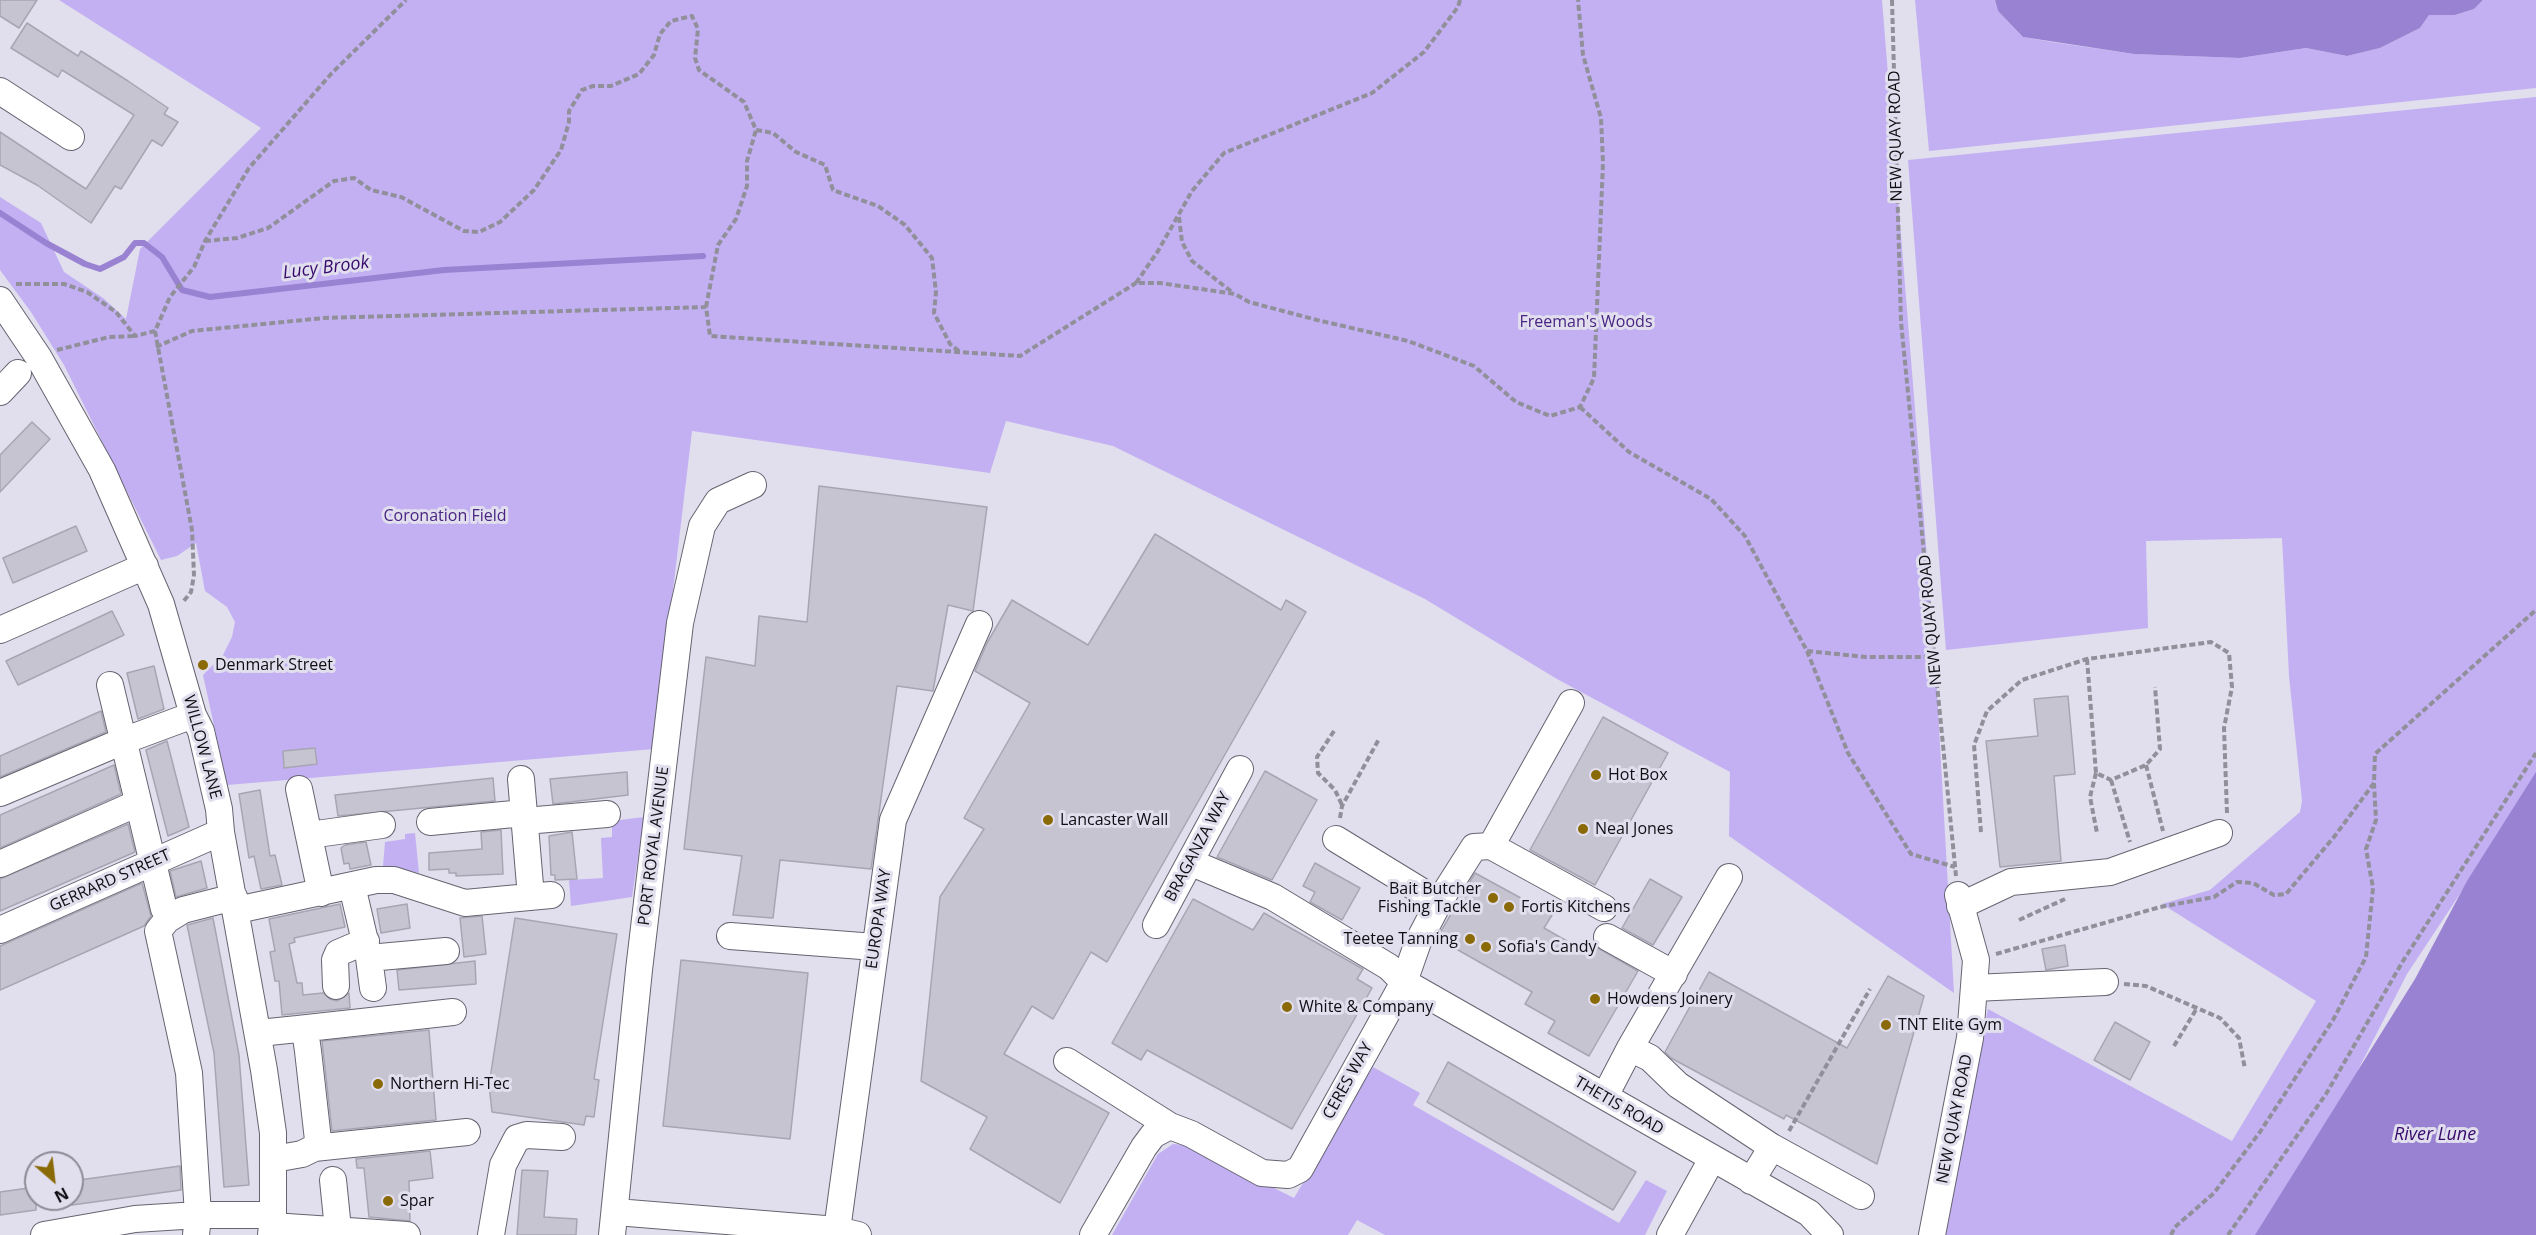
<!DOCTYPE html>
<style>
body{margin:0}
#map{position:relative;width:2536px;height:1235px;overflow:hidden;background:#e1deed;font-family:"Open Sans",sans-serif}
canvas{display:block}
.north{position:absolute;left:24px;top:1151px;width:60px;height:60px;box-sizing:border-box;background:#e1deed;border:2px solid #8d8b96;border-radius:50%;rotate:152deg;font-size:16px;font-weight:700;line-height:24px;text-align:center;color:#0f0e13}
.north::after{content:'';display:block;margin:auto;width:21px;height:27px;background:#8a6907;clip-path:polygon(50% 0,100% 100%,50% 72%,0 100%)}
</style>
<div id="map">
<canvas width="2536" height="1235"></canvas>
<div class="north">N</div>
</div>
<script>
const context = document.querySelector('canvas').getContext('2d');
context.lineJoin = 'round';
function fill(path, color) { context.fillStyle = color; context.fill(path, 'evenodd'); }
const shape = rows => new Path2D(rows.map(r => 'M' + r).join(''));
function stroke(path, color, width, dash) { context.strokeStyle = color; context.lineWidth = width; context.lineCap = dash ? 'butt' : 'round'; context.setLineDash(dash || []); context.stroke(path); }
function drawText(font, color, halo, rows, align = 'center') {
  context.font = font + ' "Open Sans",sans-serif'; context.lineWidth = 6; context.setLineDash([]); context.textBaseline = 'middle'; context.strokeStyle = halo; context.fillStyle = color; for (const [text, x, y, turn = 0] of rows) {
    context.save(); context.translate(x, y); context.rotate((+turn || 0) * Math.PI / 180); context.textAlign = isNaN(turn) ? turn : align; if (halo) context.strokeText(text, 0, 0); context.fillText(text, 0, 0); context.restore();
  }
}
fill(shape([
 [59,0,1882,0,1935,657,1954,993,1729,836,1730,772,1557,679,1425,599,1113,446,1006,421,990,473,692,431,654,749,227,785,203,675,223,655,232,637,235,622,227,607,205,591,196,543,177,556,161,560,64,365,31,312,0,270,0,197,41,223,64,272,103,298,126,319,140,249,261,128],
 [1915,0,1995,0,1998,11,2023,37,2052,42,2134,54,2240,58,2306,48,2347,56,2380,48,2420,28,2429,15,2455,15,2474,9,2483,0,2536,0,2536,88,1929,151],
 [2536,97,2536,779,2407,974,2357,1072,2258,1235,1938,1235,1988,1009,2232,1141,2316,1001,2162,904,2210,890,2300,812,2302,801,2289,676,2282,538,2146,541,2148,628,1946,650,1908,160],
 [644,817,632,897,571,906,569,880,603,878,601,838,612,837,612,821],
 [415,833,419,873,383,866,385,842,405,839,405,834],
 [1373,1067,1420,1093,1413,1105,1619,1223,1646,1180,1667,1191,1645,1235,1385,1235,1357,1220,1348,1235,1112,1235,1158,1154,1173,1144,1188,1145,1294,1198]
]), '#c2b0f3');
fill(shape([
 [1995,0,2483,0,2474,9,2455,15,2429,15,2420,28,2380,48,2347,56,2306,48,2240,58,2134,54,2023,37,1998,11],
 [2536,772,2536,1235,2255,1235,2415,979,2467,881]
]), '#9982d2');
stroke(shape([
 [0,213,46,243,85,264,100,269,124,257,135,243,144,243,162,257,182,290,210,297,444,270,703,256]
]), '#9982d2', 6);
const building = shape([
 [0,0,37,0,19,28,0,16,0,0],
 [27,23,78,56,81,51,128,81,168,108,164,114,178,122,162,146,152,140,121,189,115,186,91,223,37,185,0,165,0,132,86,189,134,115,62,70,58,77,11,48,27,23],
 [32,422,50,439,0,492,0,455,32,422],
 [819,486,987,507,973,611,948,605,933,691,897,686,871,869,780,860,773,918,733,915,742,856,684,849,706,657,755,666,759,616,807,622,819,486],
 [76,526,87,551,13,583,3,558,76,526],
 [1155,534,1281,610,1286,600,1306,612,1107,962,1091,952,1053,1019,1032,1006,1004,1054,1109,1113,1060,1203,970,1149,987,1117,921,1081,940,897,984,829,964,818,1030,703,975,671,987,643,1012,600,1088,645,1155,534],
 [112,611,124,635,18,685,6,661,112,611],
 [154,666,164,709,138,719,127,673,154,666],
 [2068,696,2075,774,2054,776,2061,861,2000,867,1986,741,2038,736,2034,699,2068,696],
 [101,711,106,732,0,777,0,756,101,711],
 [1603,717,1668,753,1595,885,1530,850,1603,717],
 [167,741,189,827,168,836,146,750,167,741],
 [315,748,317,764,284,768,283,751,315,748],
 [114,765,121,794,0,848,0,815,114,765],
 [1265,771,1317,800,1272,880,1217,857,1265,771],
 [627,772,628,795,553,804,550,779,627,772],
 [493,778,495,801,338,816,335,795,493,778],
 [260,790,270,856,275,855,282,885,261,889,254,856,249,858,239,794,260,790],
 [128,824,135,852,0,911,0,879,128,824],
 [501,830,503,874,456,876,456,873,449,873,449,869,429,870,429,853,482,849,481,832,501,830],
 [572,832,577,879,555,880,555,875,551,875,549,836,572,832],
 [366,842,371,865,350,869,349,863,344,864,341,848,345,845,366,842],
 [201,861,207,888,176,897,170,871,201,861],
 [1315,863,1360,888,1342,920,1310,902,1315,892,1303,886,1315,863],
 [1475,873,1552,915,1544,928,1593,956,1598,948,1638,971,1589,1056,1548,1033,1555,1021,1525,1004,1532,992,1437,938,1475,873],
 [1650,879,1682,897,1653,945,1622,928,1650,879],
 [142,883,151,916,144,926,0,990,0,946,142,883],
 [1193,899,1253,930,1264,913,1363,969,1357,979,1372,988,1292,1129,1147,1050,1141,1060,1112,1043,1193,899],
 [340,904,345,927,294,938,295,942,289,944,297,983,302,983,303,995,323,993,330,999,337,1001,349,993,350,1008,282,1015,279,981,275,981,270,952,275,951,269,919,340,904],
 [407,904,410,928,381,933,377,909,407,904],
 [482,916,486,954,464,957,460,918,482,916],
 [213,918,239,1055,249,1185,224,1187,214,1053,187,925,213,918],
 [515,918,617,934,594,1079,599,1080,594,1117,586,1116,584,1125,492,1112,489,1085,515,918],
 [2065,945,2068,966,2046,970,2042,949,2065,945],
 [681,960,808,973,790,1139,663,1126,681,960],
 [475,961,476,984,399,990,397,970,475,961],
 [1709,972,1847,1048,1888,976,1924,996,1877,1164,1786,1115,1784,1119,1671,1058,1665,1052,1709,972],
 [2115,1022,2150,1042,2130,1080,2094,1060,2115,1022],
 [429,1030,436,1120,332,1131,322,1041,429,1030],
 [1448,1062,1636,1172,1613,1210,1427,1102,1448,1062],
 [430,1151,433,1178,409,1181,410,1221,369,1217,364,1168,357,1168,356,1159,430,1151],
 [180,1166,181,1190,72,1205,72,1181,180,1166],
 [522,1170,548,1171,544,1217,577,1219,576,1235,517,1235,522,1170],
 [36,1187,36,1210,0,1215,0,1192,36,1187]
]);
fill(building, '#c7c4d2');
stroke(building, '#a8a5b3', 1.5);
const minor = shape([
 [0,91,71,137],
 [0,300,39,358,102,470,161,604,193,715,201,731,219,809,221,832,264,1070,273,1133,273,1215,271,1235],
 [0,392,18,373],
 [0,630,145,566],
 [110,685,164,909],
 [521,779,531,897],
 [299,789,321,893],
 [0,793,123,741,193,715],
 [525,821,607,814],
 [430,822,524,813],
 [309,835,382,825],
 [1336,839,1439,902],
 [1491,846,1571,703],
 [1192,863,1273,897,1389,967,1404,982,1809,1213,1830,1235],
 [0,864,138,803],
 [352,886,369,958,373,988],
 [1960,906,2011,882,2110,872,2219,833],
 [237,910,376,880,394,880,465,903,551,895],
 [1156,925,1240,769],
 [0,930,221,832],
 [730,936,875,947],
 [1607,937,1674,974],
 [369,958,446,951],
 [336,986,335,960,338,953,366,941],
 [1974,988,2105,982],
 [298,1029,453,1012],
 [259,1033,298,1029,306,1037,308,1051,318,1140,314,1148,302,1154,274,1159],
 [1630,1048,1650,1058,1678,1085,1772,1147],
 [1067,1061,1170,1126],
 [1605,1096,1630,1048,1729,877],
 [314,1148,467,1132],
 [333,1180,338,1229],
 [1751,1181,1772,1147,1861,1196],
 [616,1212,837,1230,858,1235],
 [272,1226,407,1235],
 [837,1230,893,820,979,624],
 [44,1235,135,1219,198,1215,273,1215],
 [196,1235,198,1215,189,1073,158,931,167,920,183,910,234,897],
 [491,1235,503,1165,517,1138,527,1135,562,1137],
 [612,1235,639,970,680,623,702,526,718,501,753,485],
 [1093,1235,1144,1147,1153,1135,1170,1126,1191,1134,1262,1173,1288,1175,1300,1169,1404,982,1418,942,1439,902,1474,847,1491,846,1604,908],
 [1670,1235,1712,1159],
 [1932,1235,1970,1038,1976,960,1958,895]
]);
stroke(minor, '#676471', 28);
stroke(shape([
 [1460,0,1458,7,1424,52,1372,93,1224,153,1192,191,1158,251,1136,283,1160,283,1235,294,1249,302,1317,320,1408,341,1474,366,1516,402,1550,416,1580,407,1594,378,1603,163,1601,118,1583,55,1578,0],
 [1892,0,1901,322,1956,876],
 [1179,217,1182,242,1192,261,1232,292],
 [205,241,237,238,268,228,334,181,354,178,371,190,401,197,464,231,479,232,500,222,534,190,561,150,569,122,569,111,582,90,593,86,611,86,639,74,654,55,660,34,671,21,692,16,698,29,695,58,699,70,744,102,756,130,773,133,796,152,825,165,833,190,878,206,905,225,932,258,936,292,934,313,950,344,960,352],
 [16,284,64,284,87,292,116,312,135,336,155,331,170,297,194,267,205,241,249,168,331,74,406,0],
 [706,307,718,245,736,219,747,186,747,161,756,130],
 [155,331,192,530,194,575,191,592,183,602],
 [156,347,192,331,324,318,706,307,710,336,1020,356,1136,283],
 [57,350,109,337,135,336],
 [1580,407,1629,452,1711,499,1745,536,1807,651,1866,657,1935,657],
 [1807,651,1848,753,1911,854,1955,867],
 [2087,659,2096,773,2111,780,2146,765,2160,749,2155,687],
 [1334,731,1317,757,1318,773,1335,790,1342,805],
 [2146,765,2163,831],
 [2096,773,2090,797,2097,833],
 [2111,780,2130,842],
 [1340,818,1342,806,1379,739],
 [1981,832,1974,745,1987,711,2022,680,2087,659,2211,642,2229,653,2232,687,2224,728,2227,813],
 [2019,920,2065,899],
 [1996,954,2160,907,2214,897,2237,882,2253,883,2274,895,2286,894,2334,837,2374,783,2375,754,2536,610],
 [2124,984,2146,986,2220,1018,2239,1038,2245,1069],
 [2174,1046,2197,1008],
 [1789,1131,1870,989],
 [2171,1235,2175,1227,2214,1193,2260,1132,2333,1020,2366,957,2373,888,2366,849,2376,820,2374,783],
 [2228,1235,2326,1094,2403,961,2536,753]
]), '#918f9a', 4, [6, 3]);
stroke(minor, '#fff', 26);
for (const [x, y, r, color] of [
 [203,665,6,"#8a6907"],
 [1596,775,6,"#8a6907"],
 [1048,820,6,"#8a6907"],
 [1583,829,6,"#8a6907"],
 [1493,898,6,"#8a6907"],
 [1509,907,6,"#8a6907"],
 [1470,939,6,"#8a6907"],
 [1486,947,6,"#8a6907"],
 [1595,999,6,"#8a6907"],
 [1287,1007,6,"#8a6907"],
 [1886,1025,6,"#8a6907"],
 [378,1084,6,"#8a6907"],
 [388,1201,6,"#8a6907"]
]) { const dot = new Path2D(); dot.arc(x, y, r, 0, 2 * Math.PI); context.fillStyle = color; context.fill(dot); stroke(dot, '#e1deed', 2); }
drawText('16px', '#0f0e13', '#e1deed', [
 ["NEW QUAY ROAD",1896,136,-91],
 ["NEW QUAY ROAD",1931,620,-95],
 ["WILLOW LANE",202,747,75],
 ["PORT ROYAL AVENUE",654,846,-83],
 ["BRAGANZA WAY",1198,847,-62],
 ["GERRARD STREET",110,881,-24],
 ["EUROPA WAY",879,919,-82],
 ["CERES WAY",1348,1081,-61],
 ["THETIS ROAD",1619,1106,30],
 ["NEW QUAY ROAD",1955,1119,-79]
]);
drawText('16px', '#492583', '#e1deed', [
 ["Freeman's Woods",1586,322],
 ["Coronation Field",445,516]
]);
drawText('16px', '#0f0e13', '#e1deed', [
 ["Denmark Street",215,665],
 ["Hot Box",1608,775],
 ["Lancaster Wall",1060,820],
 ["Neal Jones",1595,829],
 ["Bait Butcher",1481,889,"right"],
 ["Fishing Tackle",1481,907,"right"],
 ["Fortis Kitchens",1521,907],
 ["Teetee Tanning",1458,939,"right"],
 ["Sofia's Candy",1498,947],
 ["Howdens Joinery",1607,999],
 ["White & Company",1299,1007],
 ["TNT Elite Gym",1898,1025],
 ["Northern Hi-Tec",390,1084],
 ["Spar",400,1201]
], 'left');
drawText('italic 18px', '#370a6c', '#e1deed', [
 ["Lucy Brook",326,268,-7],
 ["River Lune",2435,1135]
]);
</script>
